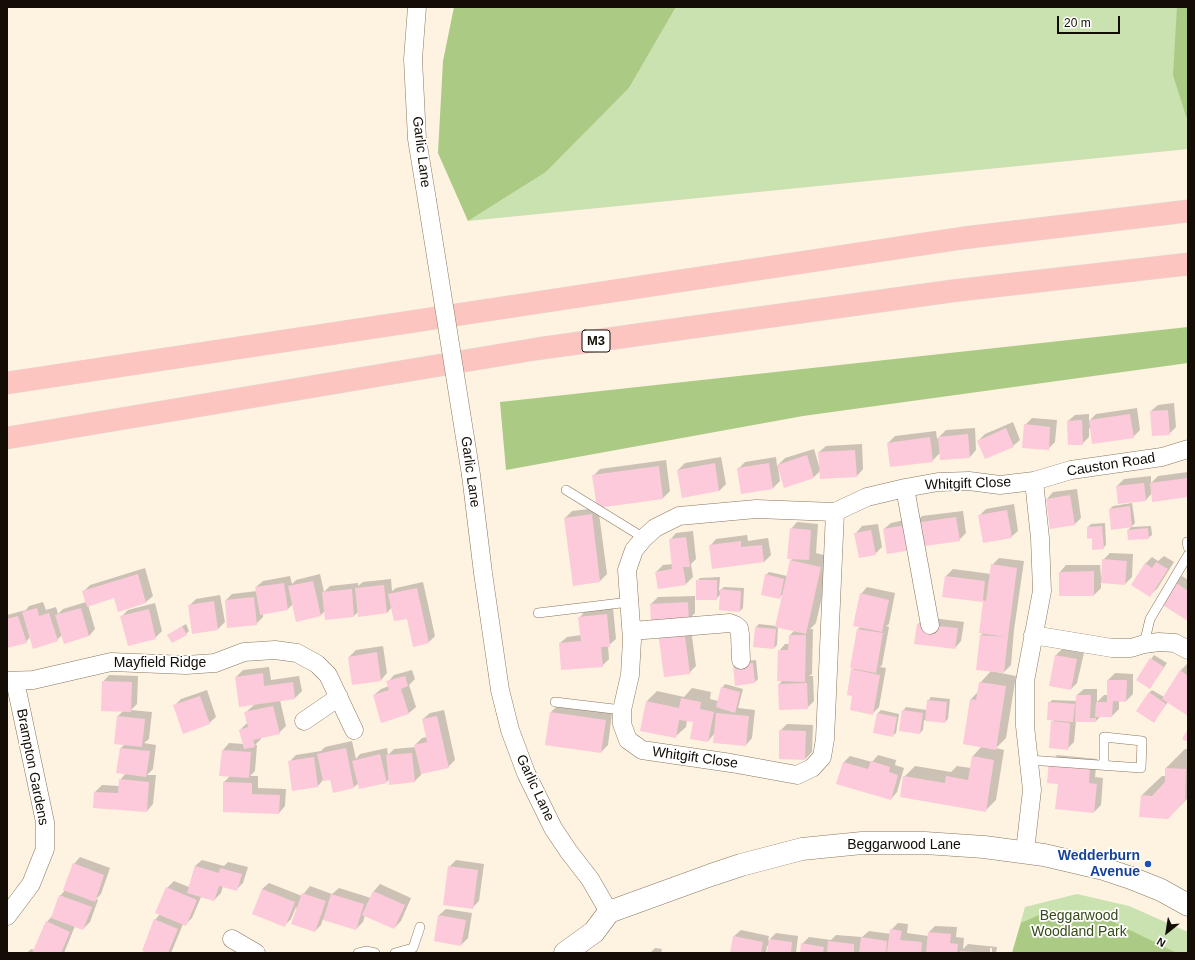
<!DOCTYPE html>
<style>
body{margin:0}
#map{position:relative;width:1195px;height:960px;overflow:hidden;background:#fef2e1;font-family:Arial,sans-serif}
canvas{display:block}
.frame{position:absolute;inset:0;border:8px solid #140d05;pointer-events:none}
.north{position:absolute;left:1147px;top:912px;width:40px;height:40px;-webkit-text-stroke:3px #fff;paint-order:stroke;rotate:210deg;font-size:11px;font-weight:700;line-height:16px;text-align:center;color:#140d05}
.north::after{content:'';display:block;margin:auto;width:14px;height:18px;background:#140d05;clip-path:polygon(50% 0,100% 100%,50% 72%,0 100%)}
.scale{position:absolute;left:1057px;top:16px;width:63px;height:18px;box-sizing:border-box;border:2px solid #140d05;border-top:0;padding-left:5px;font-size:12px;line-height:14px;white-space:nowrap;color:#140d05;-webkit-text-stroke:3px #fff;paint-order:stroke}
</style>
<div id="map">
<canvas width="1195" height="960"></canvas>
<div class="frame"></div>
<div class="north">N</div>
<div class="scale">20 m</div>
</div>
<script>
const context = document.querySelector('canvas').getContext('2d');
context.lineJoin = 'round';
function fill(path, color) { context.fillStyle = color; context.fill(path, 'evenodd'); }
const shape = rows => new Path2D(rows.map(r => 'M' + r).join(''));
function stroke(path, color, width, dash) { context.strokeStyle = color; context.lineWidth = width; context.lineCap = dash ? 'butt' : 'round'; context.setLineDash(dash || []); context.stroke(path); }
function drawText(font, color, halo, rows, align = 'center') {
  context.font = font + ' Arial,sans-serif'; context.lineWidth = 3.5; context.setLineDash([]); context.textBaseline = 'middle'; context.strokeStyle = halo; context.fillStyle = color; for (const [text, x, y, turn = 0] of rows) {
    context.save(); context.translate(x, y); context.rotate((+turn || 0) * Math.PI / 180); context.textAlign = isNaN(turn) ? turn : align; if (halo) context.strokeText(text, 0, 0); context.fillText(text, 0, 0); context.restore();
  }
}
fill(shape([
 [676,7,1188,7,1188,149,468,221,546,172,629,88],
 [1077,894,1129,906,1188,932,1188,953,1012,953,1025,907]
]), '#cae1b0');
fill(shape([
 [454,7,676,7,629,88,546,172,468,221,438,153,443,61],
 [1177,7,1188,7,1188,119,1186,116,1173,75],
 [1188,327,1188,363,803,416,506,470,500,402],
 [1050,910,1101,916,1177,953,1012,953,1021,923]
]), '#abca84');
fill(shape([
 [1174,403,1176,427,1169,434,1151,411,1158,405],
 [1137,408,1140,430,1133,437,1089,428,1089,437,1082,444,1068,421,1075,415,1089,414,1089,421,1096,414],
 [1032,418,1057,420,1055,442,1048,449,1025,425],
 [1013,422,1020,440,1013,446,978,441,985,434],
 [975,428,976,450,970,457,940,453,932,461,888,443,895,436,936,431,937,439,946,430],
 [862,444,863,469,857,476,820,471,814,477,779,468,778,468,780,481,773,488,742,493,738,469,745,462,776,457,777,466,785,458,814,449,819,466,819,452,826,446],
 [721,457,726,484,719,491,678,470,685,463],
 [666,460,670,491,663,498,598,506,607,574,600,581,565,518,572,511,598,508,594,475,600,469],
 [1188,472,1188,496,1152,493,1146,500,1117,486,1124,479,1151,476,1151,483,1158,476],
 [1077,489,1081,518,1074,525,1047,499,1053,492],
 [1132,503,1135,523,1131,527,1151,526,1152,535,1148,538,1128,530,1132,526,1112,529,1110,509,1113,506],
 [1014,504,1018,531,1011,537,979,516,986,509],
 [963,511,966,533,959,540,884,529,891,523,913,518,914,524,922,516],
 [797,522,818,524,816,553,831,557,816,623,810,629,813,629,812,674,809,676,813,676,814,701,807,708,779,684,783,680,779,651,785,644,790,644,790,635,795,630,778,627,777,645,774,648,756,627,759,624,776,626,783,594,779,598,766,575,769,572,787,576,791,560,793,558,791,529],
 [1105,523,1106,545,1103,548,1093,537,1088,527,1091,524],
 [878,524,882,547,875,554,856,533,862,526],
 [693,531,696,559,691,564,693,577,686,584,656,572,663,565,673,564,670,540,676,533],
 [747,535,748,541,768,538,771,555,764,562,710,546,716,539],
 [1110,553,1133,554,1132,577,1125,584,1101,582,1101,588,1094,595,1060,572,1066,565,1100,565,1101,576,1102,576,1103,560],
 [1164,556,1174,562,1157,589,1150,595,1145,564,1152,557,1158,561],
 [999,558,1024,561,1014,630,1011,665,1004,672,981,635,983,633,984,602,946,576,953,569,991,574,992,565],
 [145,568,153,596,146,602,119,610,115,597,88,605,95,629,89,636,62,635,57,640,30,637,26,642,7,647,7,615,26,610,29,606,43,602,46,610,56,607,58,614,63,609,86,602,83,592,90,585],
 [320,574,324,592,330,586,358,583,358,586,363,582,391,579,392,591,396,588,423,582,435,636,429,642,407,617,392,607,387,613,358,612,354,616,326,619,325,611,321,615,293,604,288,609,263,613,263,617,256,624,226,600,232,594,257,591,256,587,263,581,290,576,292,584,296,580],
 [1182,576,1188,580,1188,619,1175,583],
 [720,577,719,591,724,587,744,588,743,608,740,611,720,595,716,599,697,581,700,578],
 [867,587,895,593,889,624,886,626,889,627,882,665,880,667,886,668,879,707,872,714,854,695,852,670,854,668,858,629,861,626,861,594],
 [220,595,225,622,218,629,189,606,196,599],
 [695,596,695,613,689,619,651,604,658,597],
 [155,603,162,631,155,638,121,617,128,610],
 [613,608,616,639,608,646,609,659,602,666,560,643,567,637,581,635,580,617,586,610],
 [925,617,964,622,961,641,955,648,915,643,918,624],
 [690,622,696,666,689,673,665,676],
 [186,624,189,631,186,634,168,635],
 [383,646,387,673,381,680,349,657,356,650],
 [1063,648,1084,653,1077,683,1071,689,1056,655],
 [1154,655,1167,663,1150,688,1137,680],
 [756,660,758,679,755,682,737,662],
 [1187,664,1188,715,1168,702,1154,721,1149,693,1152,690,1164,697,1180,671],
 [269,667,271,680,299,676,302,691,295,698,280,700,286,726,279,733,261,737,261,739,255,745,257,745,255,771,250,776,258,776,258,788,286,789,285,806,279,813,224,782,230,776,221,775,223,750,229,743,244,744,240,730,247,723,245,713,255,704,236,677,243,670],
 [412,670,415,679,409,685,416,707,409,713,374,695,381,689,389,686,388,682,394,675],
 [991,671,1016,676,1006,738,996,748,1004,750,996,800,986,810,904,777,915,766,951,772,957,766,971,768,973,756,982,746,964,744,971,699,978,692,980,683],
 [1115,673,1133,674,1133,694,1126,701,1119,700,1119,709,1112,716,1101,716,1096,721,1076,721,1074,742,1068,748,1052,722,1054,720,1049,703,1052,700,1077,701,1077,695,1084,689,1097,689,1097,702,1104,695,1108,695,1108,680],
 [109,675,138,676,137,704,131,710,152,712,149,739,144,743,156,745,153,769,147,775,156,775,153,804,147,811,94,807,95,792,102,785,119,786,120,780,126,773,121,748,125,744,115,743,118,716,123,711,103,682],
 [725,684,743,689,738,708,755,710,752,738,746,745,715,733,708,741,694,722,687,720,686,727,675,737,646,702,657,691,684,697,692,688,711,692,710,699,718,701,722,688],
 [207,690,216,717,209,723,174,706,181,699],
 [931,697,950,699,948,719,945,722,924,720,923,730,920,733,903,711,906,707,927,710,928,701],
 [558,705,612,713,608,745,601,752,547,744,551,712],
 [444,710,455,760,448,767,421,773,421,775,415,781,390,779,386,782,359,783,354,787,334,792,331,779,323,780,318,786,289,762,296,755,321,751,325,747,352,741,356,759,360,754,387,748,388,755,394,749,416,747,415,745,422,738,427,737,423,719,430,713],
 [881,710,899,714,896,733,892,736,878,713],
 [787,724,813,725,812,752,805,759,780,731],
 [1185,749,1188,749,1188,798,1168,818,1142,795,1162,776,1166,776,1166,768],
 [878,755,896,760,895,765,904,768,897,792,891,799,843,763,850,756,872,762],
 [1057,755,1097,759,1095,777,1103,778,1101,805,1094,812,1059,783,1050,762],
 [80,857,110,868,101,894,96,899,98,900,90,922,83,929,75,926,64,953,27,953,31,949,35,950,47,922,52,916,60,896,65,890,74,864],
 [202,860,224,866,228,862,248,867,243,883,236,890,223,886,221,893,214,900,201,897,192,918,185,925,183,924,171,953,144,953,155,920,160,914,167,888,174,881,189,887,195,866],
 [456,860,484,864,479,901,472,908,449,867],
 [269,883,302,896,310,886,332,894,339,888,371,898,374,891,380,884,411,898,401,921,394,928,365,915,363,922,356,929,323,919,321,925,315,931,296,907,291,919,284,926,262,889],
 [446,909,472,913,468,938,461,945,435,941,439,915],
 [898,923,908,924,907,933,928,936,929,932,935,926,957,927,956,937,964,938,963,949,968,944,997,947,996,953,992,953,992,948,990,948,990,953,897,953,891,952,891,953,801,953,802,944,809,937,831,940,836,935,862,937,869,931,891,934,891,930],
 [741,930,769,936,768,941,776,933,798,936,796,953,768,953,769,946,767,946,766,953,731,953,734,936],
 [655,948,662,949,661,953,650,953]
]), '#0003');
fill(shape([
 [1168,410,1170,435,1152,436,1150,411],
 [1130,414,1134,438,1092,444,1089,420],
 [1082,420,1083,445,1068,445,1067,421],
 [1024,424,1050,427,1049,450,1022,448],
 [1006,428,1014,447,985,459,977,441],
 [968,434,970,458,940,460,938,437],
 [930,437,933,462,890,467,887,443],
 [855,450,857,477,820,479,818,452],
 [807,455,814,478,784,488,777,465],
 [715,463,719,491,682,498,677,470],
 [769,463,773,489,741,494,737,468],
 [659,466,663,499,597,508,592,475],
 [1188,478,1188,497,1152,502,1150,483],
 [1144,483,1146,501,1118,504,1116,486],
 [1070,495,1075,525,1050,529,1046,499],
 [1130,506,1132,527,1111,530,1109,509],
 [1007,510,1012,538,983,543,978,515],
 [592,514,600,582,573,586,564,518],
 [956,517,960,541,918,547,914,523],
 [907,525,912,550,887,554,883,529],
 [1102,526,1104,549,1092,550,1092,538,1087,539,1087,527],
 [790,528,811,530,809,560,787,559],
 [1148,528,1149,539,1128,540,1127,530],
 [871,530,876,555,859,558,854,533],
 [686,537,690,567,683,567,686,585,658,589,655,572,672,569,669,539],
 [741,541,741,547,762,545,764,562,712,569,709,545],
 [1102,559,1127,561,1125,585,1101,583],
 [790,560,821,567,806,634,775,627],
 [1156,562,1168,569,1150,597,1131,585,1145,563,1152,568],
 [991,564,1017,568,1008,637,1004,673,976,670,980,635,1006,637,979,633,983,602,942,597,945,576,985,581,983,600,986,601],
 [1094,571,1094,596,1059,596,1059,572],
 [138,574,146,603,118,612,114,598,87,607,82,591],
 [765,574,784,579,780,599,761,595],
 [696,580,717,580,717,600,696,600],
 [313,581,321,616,296,622,288,586],
 [1175,582,1188,591,1188,621,1161,604],
 [284,583,288,610,260,615,255,587],
 [384,585,387,613,358,617,355,588],
 [417,588,429,643,413,647,407,619,394,621,388,594],
 [352,589,354,617,325,620,322,592],
 [720,589,741,591,740,612,719,610],
 [860,593,889,600,882,632,853,626],
 [254,597,257,625,227,628,225,600],
 [214,601,218,630,192,634,188,605],
 [688,602,689,620,651,622,650,604],
 [37,608,39,616,49,613,58,641,33,649,22,612],
 [81,608,89,636,64,644,55,615],
 [149,609,156,639,128,646,120,616],
 [607,614,610,647,601,647,603,667,561,670,559,643,581,641,578,617],
 [18,616,27,643,7,648,7,619],
 [917,624,958,628,955,649,914,644],
 [182,626,187,635,172,643,167,635],
 [755,627,776,629,774,649,753,647],
 [684,628,690,674,664,677,658,632],
 [857,629,883,633,876,673,850,668],
 [789,635,806,635,805,682,777,681,778,650,788,650],
 [377,652,381,681,352,685,348,657],
 [1055,655,1077,659,1071,690,1049,686],
 [1150,658,1164,667,1150,689,1136,680],
 [753,663,755,683,735,686,733,665],
 [851,669,880,675,873,715,850,710,852,696,847,695],
 [1180,670,1188,676,1188,716,1162,699],
 [263,673,264,686,293,682,295,699,239,707,235,677],
 [405,676,408,686,401,689,409,714,381,723,373,695,389,690,386,681],
 [1107,680,1127,680,1126,702,1113,701,1112,717,1095,717,1096,702,1107,702],
 [102,681,132,682,131,712,101,711],
 [979,682,1006,686,996,750,963,744,970,699,976,700],
 [807,683,808,709,779,710,778,684],
 [721,687,740,692,735,713,716,707],
 [1149,692,1166,704,1154,723,1136,711],
 [1076,695,1091,695,1090,718,1096,718,1096,722,1075,722],
 [200,696,210,724,183,734,173,705],
 [681,698,701,702,700,709,714,712,708,742,690,739,693,722,679,720,676,738,640,731,646,701,679,708],
 [927,700,947,702,945,723,925,721],
 [1048,702,1075,704,1073,722,1047,720],
 [273,706,280,734,253,740,255,747,244,749,239,730,248,727,244,712],
 [902,710,923,713,920,734,899,731],
 [550,712,606,720,601,753,545,745],
 [716,713,749,716,746,746,713,743],
 [877,713,897,717,893,737,873,733],
 [117,716,145,719,142,747,114,744],
 [437,716,449,768,421,774,414,745,427,742,422,719],
 [1051,721,1070,723,1068,750,1049,748],
 [1188,729,1188,742,1182,739],
 [779,730,806,731,805,760,779,759],
 [120,748,150,751,146,777,116,773],
 [346,748,354,788,333,793,330,780,323,781,317,754],
 [222,750,251,752,249,778,219,776],
 [412,753,415,782,389,785,386,755],
 [380,754,387,783,359,789,352,761],
 [972,756,994,760,986,812,900,797,903,776,945,783,946,776,968,780],
 [314,757,318,787,292,791,288,761],
 [871,761,890,767,889,772,898,775,891,800,836,784,843,762,868,769],
 [1049,761,1090,765,1089,783,1097,784,1094,813,1055,809,1058,784,1047,783],
 [1165,768,1186,769,1185,800,1168,819,1139,817,1141,795,1152,796,1165,782],
 [119,779,149,782,147,812,93,808,94,792,118,793],
 [223,782,252,783,252,794,280,795,279,814,223,812],
 [73,863,104,875,95,902,63,890],
 [195,866,219,873,220,868,242,874,237,891,219,886,214,901,187,893],
 [448,866,478,870,473,909,443,905],
 [166,887,197,900,186,926,155,913],
 [262,889,295,902,285,927,252,914],
 [373,891,405,905,394,929,362,915],
 [302,893,326,901,315,932,291,924],
 [331,894,364,904,356,930,323,920],
 [59,895,92,907,83,930,51,918],
 [438,915,466,920,461,946,434,941],
 [154,919,178,929,168,953,148,953,142,951],
 [46,921,70,932,61,953,32,953],
 [890,929,902,931,900,940,922,942,921,953,887,952],
 [928,932,951,934,950,943,958,944,957,953,926,953],
 [733,936,763,942,761,953,730,953],
 [861,937,887,941,886,953,859,953],
 [769,939,792,942,791,953,767,953],
 [828,941,854,944,854,953,827,953],
 [801,943,824,947,823,953,800,953],
 [960,951,975,952,975,953,960,953]
]), '#fccada');
const service = shape([
 [566,490,644,538],
 [1187,542,1188,547],
 [538,613,629,602],
 [1144,644,1150,619,1188,555],
 [555,702,622,710],
 [1029,760,1141,768,1142,741,1104,737,1104,765],
 [358,953,366,951,375,953],
 [395,953,413,948,420,927]
]);
const minor = shape([
 [417,7,413,59,417,139,427,200],
 [471,475,483,573,500,690,510,730,526,773,553,828,569,852,590,879,609,912],
 [905,488,930,625],
 [835,512,825,739,822,757,812,768,797,775,731,763,642,750,628,740,622,724,622,710,630,675,632,640,627,570,634,550,644,538,655,528,679,516,756,509,835,512,867,497,905,488,938,482,969,481,1000,485,1034,481,1071,470,1162,457,1188,449],
 [632,631,730,623,735,625,739,628,740,634,741,660],
 [1033,635,1112,648,1131,648,1144,644,1159,642,1175,643,1188,650],
 [7,681,33,680,111,662,186,665,215,663,244,652,275,650,297,653,317,664,328,675,354,730],
 [304,721,339,697],
 [1025,851,1032,790,1025,726,1025,681,1042,591,1040,538,1034,481],
 [7,916,31,884,45,849,45,822,15,681],
 [232,939,256,953]
]);
const tertiary = shape([
 [565,953,594,932,609,912,711,875,741,865,802,849,862,843,925,843,984,847,1044,855,1104,869,1131,878,1161,890,1188,905]
]);
const motorway = shape([
 [7,383,963,238,1188,211],
 [7,438,536,349,952,291,1188,264]
]);
stroke(service, '#89775e', 10);
stroke(minor, '#89775e', 19);
stroke(tertiary, '#89775e', 23);
stroke(motorway, '#dedddc', 23);
stroke(service, '#fff', 9);
stroke(minor, '#fff', 18);
stroke(tertiary, '#fff', 22);
stroke(motorway, '#fdc5bf', 22);
const minorBridge = shape([
 [427,200,471,475]
]);
stroke(minorBridge, '#89775e', 19, []);
stroke(minorBridge, '#fff', 18);
for (const [x, y, r, color] of [
 [1148,864,4,"#1a4fb4"]
]) { const dot = new Path2D(); dot.arc(x, y, r, 0, 2 * Math.PI); context.fillStyle = color; context.fill(dot); stroke(dot, '#fff', 1.5); }
for (const [x, y, w] of [
 [596,341,28]
]) { const box = new Path2D(); box.roundRect(x - w / 2, y - 11, w, 22, 3); context.fillStyle = '#fff'; context.fill(box); stroke(box, '#140d05', 1); }
drawText('bold 13px', '#140d05', null, [
 ["M3",596,341]
]);
drawText('14px', '#140d05', '#fff', [
 ["Garlic Lane",421,152,83],
 ["Causton Road",1111,465,-9],
 ["Garlic Lane",470,472,82],
 ["Whitgift Close",968,484,-2],
 ["Mayfield Ridge",160,663],
 ["Whitgift Close",695,758,8],
 ["Brampton Gardens",32,767,79],
 ["Garlic Lane",535,788,65],
 ["Beggarwood Lane",904,845]
]);
drawText('bold 14px', '#164399', '#fff', [
 ["Wedderburn",1140,856],
 ["Avenue",1140,872]
], 'right');
drawText('14px', '#354917', '#fff', [
 ["Beggarwood",1079,916],
 ["Woodland Park",1079,932]
]);
</script>
